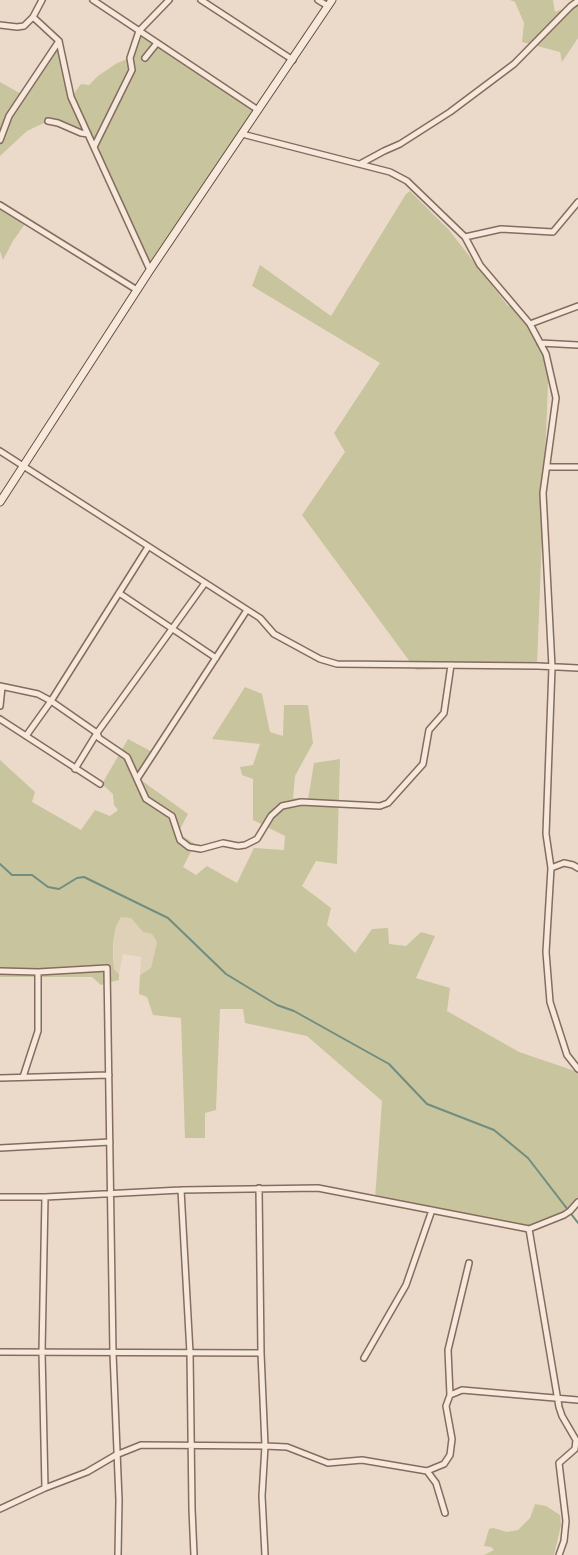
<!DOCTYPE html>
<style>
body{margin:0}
canvas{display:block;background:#ebdac9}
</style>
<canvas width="578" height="1555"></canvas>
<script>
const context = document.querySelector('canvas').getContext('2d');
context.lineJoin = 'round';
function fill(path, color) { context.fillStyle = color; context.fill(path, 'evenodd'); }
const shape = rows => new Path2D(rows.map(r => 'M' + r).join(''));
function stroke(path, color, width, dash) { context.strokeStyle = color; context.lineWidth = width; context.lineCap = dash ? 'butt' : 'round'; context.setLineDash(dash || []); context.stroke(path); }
fill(shape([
 [121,917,131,918,143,932,152,934,157,942,151,968,140,975,141,957,123,954,119,974,114,969,113,942,116,926]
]), '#dfd1b7');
fill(shape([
 [510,0,553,0,555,12,571,6,578,1,578,38,562,62,560,52,522,42,524,23,515,2],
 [139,31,258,110,150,270,88,134,48,121,27,131,0,156,0,82,23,95,59,41,72,96,81,84,89,85,98,76,117,63,130,58],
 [410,191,449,230,508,306,512,303,530,324,546,354,552,379,548,383,537,665,416,670,302,515,345,452,334,433,380,363,252,286,260,265,331,316,406,194],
 [0,205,27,221,13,241,3,260,0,251],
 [245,687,262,694,270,732,283,736,284,705,308,705,313,743,295,776,293,798,308,800,314,763,340,759,337,864,316,861,302,886,331,908,327,925,355,953,372,929,388,928,389,944,406,946,421,932,435,936,416,978,450,988,447,1011,519,1052,578,1072,578,1202,570,1211,529,1229,375,1199,382,1101,307,1036,245,1023,243,1009,220,1009,216,1110,205,1113,205,1138,185,1138,181,1018,153,1015,147,997,139,994,140,975,151,968,157,942,152,934,143,932,131,918,121,917,116,926,113,942,113,957,114,969,119,974,119,980,101,985,92,977,0,977,0,760,35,792,32,802,81,830,95,810,110,816,118,810,114,805,113,794,102,784,128,739,156,754,141,780,188,814,178,833,195,844,183,867,196,875,207,866,237,883,254,848,284,850,285,836,253,820,253,779,242,775,240,767,253,765,260,744,212,739],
 [535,1504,546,1506,560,1515,561,1525,554,1555,484,1555,494,1550,491,1547,484,1546,489,1529,493,1528,507,1532,518,1530,530,1518]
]), '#c8c49e');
stroke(shape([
 [0,864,12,875,32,875,48,887,59,889,77,878,84,877,168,918,226,974,277,1005,294,1011,389,1064,427,1104,494,1130,528,1158,578,1223]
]), '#708d80', 2);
const street = shape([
 [42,0,33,17,59,41,71,97,150,270],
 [93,0,258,110],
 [201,0,293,60],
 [318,0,328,6],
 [0,25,17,27,24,26,33,17],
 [145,58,157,43],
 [48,121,58,123,81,133,88,134],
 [242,134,390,172,407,181,465,237,480,265,530,324,546,354,556,398,543,493,552,667,546,834,551,868,546,952,550,1002,567,1055,578,1069],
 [0,140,9,116,59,41],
 [94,147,132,70,130,58,139,31,169,0],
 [360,164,384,151,400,144,450,112,514,64,571,6,578,1],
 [0,205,137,290],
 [465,237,501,229,553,232,578,202],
 [530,324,578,306],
 [540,343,578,345],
 [0,451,260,618,274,634,320,659,337,664,538,666,578,668],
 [547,467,578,467],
 [119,593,216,658],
 [0,686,38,694,51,701,97,733,99,738,127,757,146,799,172,816,180,840,189,847,201,849,223,843,238,846,245,845,257,839,271,816,282,806,301,802,380,806,388,803,423,764,429,730,444,713,451,665],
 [0,706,2,687],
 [0,719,100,784],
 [26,736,51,701,148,547],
 [75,769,97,733,205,583],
 [137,779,247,610],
 [551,868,564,863,573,865,578,868],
 [0,971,38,972,107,968,113,1353,119,1500,118,1555],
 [23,1077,38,1031,38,972],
 [0,1078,109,1075],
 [0,1148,110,1142],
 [259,1188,261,1353,265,1446,262,1496,265,1555],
 [181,1190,190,1353,192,1509,194,1555],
 [0,1197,45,1197,181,1190,318,1188,529,1229,559,1407,562,1416,576,1440,575,1449,559,1463,566,1521,564,1541,559,1555],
 [45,1197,42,1352,45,1488],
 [529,1229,564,1215,570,1211,578,1202],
 [0,1352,261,1353],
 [364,1358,406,1285,432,1210],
 [450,1395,448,1350,469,1263],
 [427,1471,436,1483,445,1513],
 [0,1509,45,1488,87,1472,116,1455,141,1445,265,1446,287,1447,328,1463,362,1460,427,1471,444,1464,450,1455,452,1439,446,1406,450,1395,455,1393,462,1390,578,1400]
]);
const secondary = shape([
 [0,502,150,270,332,0]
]);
stroke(street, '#856c5f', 8);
stroke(secondary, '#674e42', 9);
stroke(street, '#f6e9dc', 5);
stroke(secondary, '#f6e9dc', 7);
</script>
